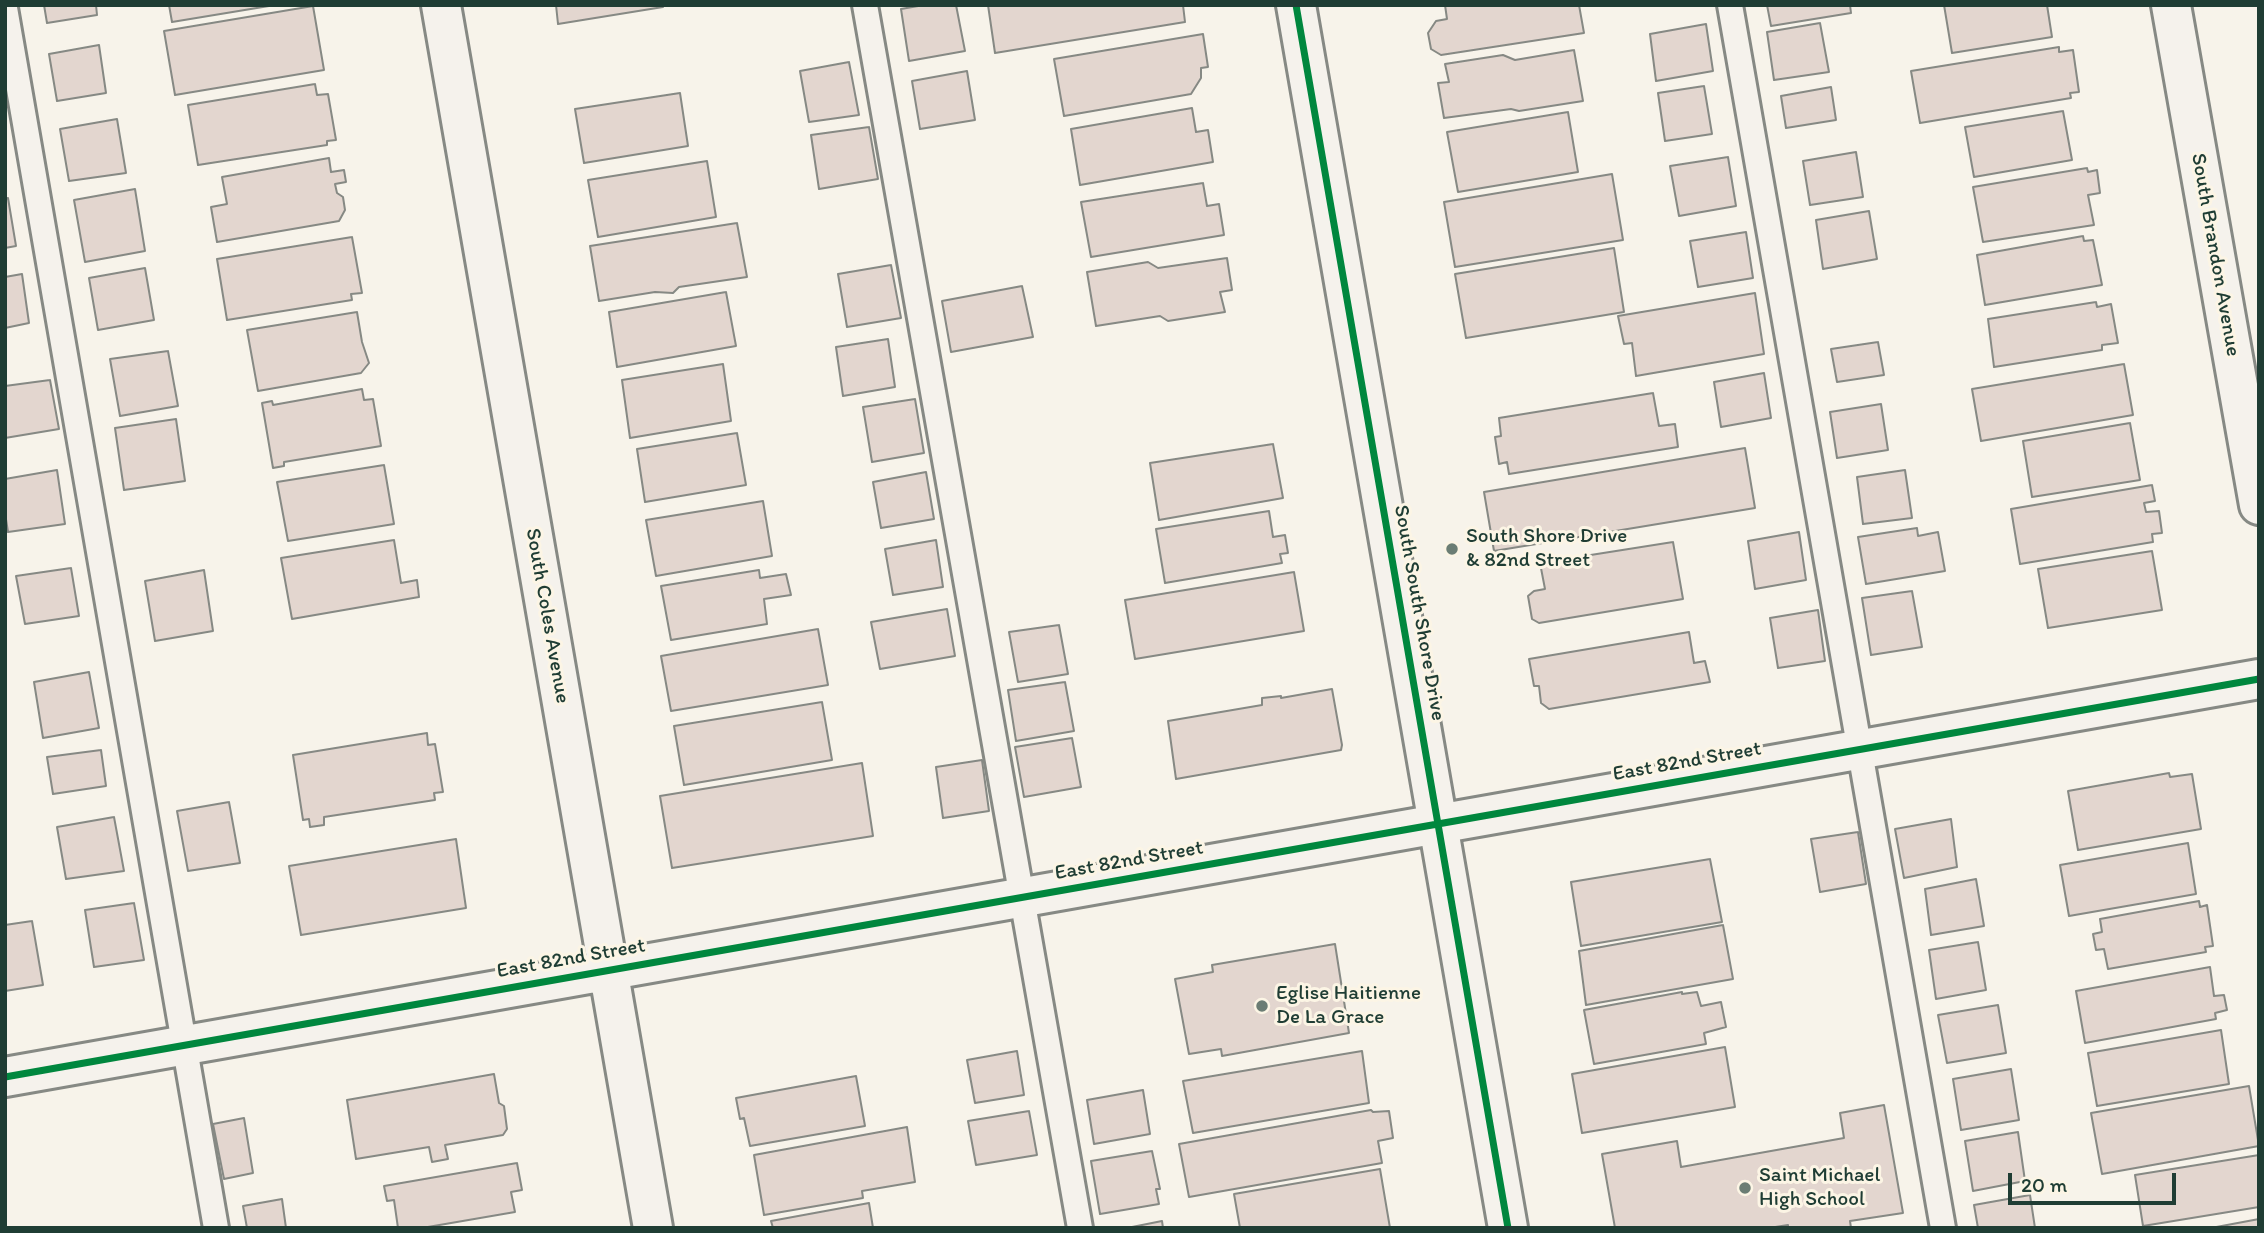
<!DOCTYPE html>
<style>
body{margin:0}
#map{position:relative;width:2264px;height:1233px;overflow:hidden;background:#f7f3ea;font-family:Itim,sans-serif}
canvas{display:block}
.frame{position:absolute;inset:0;border:7px solid #1f3d34;pointer-events:none}
.scale{position:absolute;left:2008px;top:1173px;width:168px;height:32px;box-sizing:border-box;border:4px solid #1f3d34;border-top:0;padding-left:9px;font-size:21px;line-height:24px;white-space:nowrap;color:#1f3d34;-webkit-text-stroke:5px #fcf5e5;paint-order:stroke}
</style>
<div id="map">
<canvas width="2264" height="1233"></canvas>
<div class="frame"></div>
<div class="scale">20 m</div>
</div>
<script>
const context = document.querySelector('canvas').getContext('2d');
context.lineJoin = 'round';
function fill(path, color) { context.fillStyle = color; context.fill(path, 'evenodd'); }
const shape = rows => new Path2D(rows.map(r => 'M' + r).join(''));
function stroke(path, color, width, dash) { context.strokeStyle = color; context.lineWidth = width; context.lineCap = dash ? 'butt' : 'round'; context.setLineDash(dash || []); context.stroke(path); }
function drawText(font, color, halo, rows, align = 'center') {
  context.font = font + ' Itim,sans-serif'; context.lineWidth = 6; context.setLineDash([]); context.textBaseline = 'middle'; context.strokeStyle = halo; context.fillStyle = color; for (const [text, x, y, turn = 0] of rows) {
    context.save(); context.translate(x, y); context.rotate((+turn || 0) * Math.PI / 180); context.textAlign = isNaN(turn) ? turn : align; if (halo) context.strokeText(text, 0, 0); context.fillText(text, 0, 0); context.restore();
  }
}
const building = shape([
 [44,5,96,5,97,15,47,23,44,5],
 [169,5,275,5,172,22,169,5],
 [556,5,663,5,663,7,558,24,556,5],
 [924,5,956,5,965,51,909,61,901,9,924,5],
 [988,5,1183,5,1185,22,995,53,988,5],
 [1445,5,1579,5,1584,33,1441,55,1431,49,1428,33,1436,21,1447,19,1445,5],
 [1767,5,1850,5,1851,13,1771,26,1767,5],
 [1944,5,2047,5,2052,37,1952,53,1944,5],
 [313,6,324,70,175,95,164,31,313,6],
 [1820,23,1829,72,1774,80,1767,32,1820,23],
 [1706,24,1713,71,1656,81,1650,34,1706,24],
 [1203,34,1208,67,1201,68,1201,78,1191,94,1064,116,1054,59,1203,34],
 [99,45,106,93,57,101,49,54,99,45],
 [2059,47,2059,52,2073,50,2079,92,2070,93,2071,98,1920,123,1911,71,2059,47],
 [1574,50,1583,101,1519,111,1511,109,1444,118,1438,83,1449,82,1445,64,1503,55,1515,60,1574,50],
 [849,62,859,115,809,122,800,71,849,62],
 [967,71,975,120,920,129,912,81,967,71],
 [315,84,317,95,328,94,336,140,327,141,327,145,198,165,188,105,315,84],
 [1704,86,1712,134,1665,141,1658,93,1704,86],
 [1831,87,1836,120,1786,128,1781,96,1831,87],
 [680,93,688,146,584,163,575,109,680,93],
 [1192,108,1196,132,1208,130,1213,162,1080,185,1071,129,1192,108],
 [2063,111,2072,160,1974,177,1965,127,2063,111],
 [1568,112,1578,172,1458,192,1447,132,1568,112],
 [117,119,126,173,69,181,60,129,117,119],
 [869,127,878,179,819,189,811,135,869,127],
 [1856,152,1863,197,1810,205,1803,161,1856,152],
 [1728,157,1736,206,1679,216,1670,166,1728,157],
 [329,158,331,172,344,170,346,182,335,184,337,193,343,197,345,210,339,221,217,242,211,207,227,204,222,177,329,158],
 [707,161,716,217,598,237,588,180,707,161],
 [2087,168,2088,172,2097,170,2100,193,2088,195,2094,225,1983,242,1973,187,2087,168],
 [1612,174,1623,240,1455,267,1444,202,1612,174],
 [1203,183,1207,206,1219,204,1224,235,1091,257,1081,202,1203,183],
 [135,189,145,251,85,262,74,200,135,189],
 [8,198,16,246,5,248,5,199,8,198],
 [1869,211,1877,259,1823,269,1816,220,1869,211],
 [737,223,747,277,679,287,673,293,655,292,599,301,590,246,737,223],
 [1746,232,1753,278,1698,287,1690,241,1746,232],
 [2083,236,2084,241,2093,240,2102,285,1985,305,1977,255,2083,236],
 [352,237,362,293,351,294,352,300,227,320,217,259,352,237],
 [1614,248,1624,312,1466,338,1455,274,1614,248],
 [1227,258,1232,290,1220,292,1225,312,1168,321,1160,316,1096,326,1087,272,1148,262,1158,268,1227,258],
 [891,265,901,318,847,327,838,274,891,265],
 [145,268,154,320,98,330,89,278,145,268],
 [22,274,29,323,5,328,5,277,22,274],
 [1022,286,1033,337,951,352,942,301,1022,286],
 [726,292,736,346,617,367,609,312,726,292],
 [1755,293,1764,354,1636,376,1632,343,1624,344,1618,316,1755,293],
 [2096,302,2097,307,2111,304,2118,343,2102,345,2102,350,1994,367,1988,319,2096,302],
 [357,312,362,342,369,363,361,373,258,391,247,330,357,312],
 [888,339,895,387,843,396,836,347,888,339],
 [1878,342,1884,375,1837,382,1831,349,1878,342],
 [168,351,178,406,120,416,110,359,168,351],
 [723,364,731,421,630,438,622,380,723,364],
 [2124,364,2133,415,1981,441,1972,389,2124,364],
 [1764,373,1771,418,1721,427,1714,382,1764,373],
 [50,380,59,429,5,438,5,386,50,380],
 [362,389,364,400,373,399,381,446,284,462,284,466,273,468,262,403,272,401,273,405,362,389],
 [1653,393,1659,426,1675,424,1678,447,1509,474,1507,462,1499,464,1495,437,1501,436,1499,418,1653,393],
 [915,399,924,453,872,462,863,407,915,399],
 [1881,404,1888,450,1837,458,1830,412,1881,404],
 [176,419,185,481,124,490,115,428,176,419],
 [2130,423,2140,480,2032,497,2023,441,2130,423],
 [737,433,746,485,645,502,637,449,737,433],
 [1273,444,1283,498,1159,520,1150,463,1273,444],
 [1745,448,1755,508,1494,551,1484,492,1745,448],
 [384,465,394,524,288,541,277,482,384,465],
 [57,470,65,524,8,532,5,513,5,479,57,470],
 [1905,470,1912,518,1863,524,1857,477,1905,470],
 [926,472,934,519,881,528,873,482,926,472],
 [2152,485,2155,501,2144,503,2146,512,2159,511,2162,533,2152,534,2153,542,2020,564,2011,509,2152,485],
 [763,501,772,556,656,576,646,520,763,501],
 [1269,511,1273,537,1285,535,1288,553,1280,554,1282,563,1165,583,1156,529,1269,511],
 [1917,528,1918,536,1938,532,1945,571,1866,584,1858,537,1917,528],
 [1799,532,1806,580,1755,589,1748,541,1799,532],
 [394,540,401,583,417,580,419,597,292,619,281,558,394,540],
 [936,540,943,587,893,595,885,549,936,540],
 [1673,542,1683,599,1539,623,1532,619,1528,596,1534,591,1545,589,1540,563,1673,542],
 [2152,551,2162,610,2048,628,2038,569,2152,551],
 [71,568,79,616,25,624,16,576,71,568],
 [204,570,213,631,155,641,145,581,204,570],
 [759,570,760,578,786,574,791,595,764,599,767,624,671,640,661,586,759,570],
 [1294,572,1304,631,1135,659,1125,600,1294,572],
 [1912,591,1922,647,1871,655,1862,598,1912,591],
 [947,609,955,656,880,669,871,622,947,609],
 [1818,610,1825,661,1778,668,1770,618,1818,610],
 [1059,625,1068,674,1018,682,1009,632,1059,625],
 [818,629,828,685,671,711,661,656,818,629],
 [1689,632,1694,663,1705,661,1710,682,1549,709,1541,703,1539,686,1534,686,1529,659,1689,632],
 [89,672,99,728,43,738,34,682,89,672],
 [1065,682,1074,731,1016,741,1008,690,1065,682],
 [1332,689,1342,745,1341,750,1176,779,1168,721,1262,705,1262,698,1281,696,1281,698,1332,689],
 [822,702,832,760,684,785,674,726,822,702],
 [427,733,428,745,435,744,443,792,434,793,435,800,324,817,324,825,310,827,309,819,303,820,293,755,427,733],
 [1072,738,1081,787,1024,797,1015,747,1072,738],
 [101,750,106,786,53,794,47,757,101,750],
 [982,760,989,811,943,818,936,767,982,760],
 [862,763,873,836,672,868,660,796,862,763],
 [2169,773,2170,777,2192,774,2201,829,2078,850,2068,791,2169,773],
 [229,802,240,863,188,871,177,811,229,802],
 [114,817,124,871,66,879,57,827,114,817],
 [1951,819,1957,867,1904,878,1895,829,1951,819],
 [1858,832,1866,884,1820,892,1811,839,1858,832],
 [456,839,466,908,301,935,289,866,456,839],
 [2188,843,2196,894,2069,916,2060,865,2188,843],
 [1710,859,1722,922,1581,946,1571,882,1710,859],
 [1976,879,1984,926,1931,935,1925,889,1976,879],
 [2199,901,2200,907,2207,905,2213,946,2205,947,2206,952,2108,969,2104,949,2096,950,2093,934,2102,932,2100,919,2199,901],
 [134,903,144,960,94,967,85,910,134,903],
 [32,921,43,985,5,991,5,925,32,921],
 [1723,925,1733,979,1586,1005,1579,951,1723,925],
 [1978,942,1986,990,1936,999,1929,950,1978,942],
 [1335,944,1349,1033,1222,1056,1221,1049,1189,1054,1175,979,1213,972,1212,965,1335,944],
 [2210,967,2214,996,2224,995,2227,1010,2215,1013,2216,1019,2085,1043,2076,991,2210,967],
 [1682,992,1682,994,1697,992,1701,1006,1721,1002,1726,1027,1704,1033,1706,1044,1594,1064,1584,1010,1682,992],
 [1998,1005,2006,1053,1947,1063,1938,1015,1998,1005],
 [2221,1030,2229,1084,2097,1106,2088,1053,2221,1030],
 [1725,1047,1735,1107,1582,1133,1572,1074,1725,1047],
 [1017,1051,1024,1095,975,1103,967,1060,1017,1051],
 [1362,1051,1369,1103,1193,1133,1183,1081,1362,1051],
 [2011,1069,2019,1120,1961,1130,1953,1079,2011,1069],
 [494,1074,499,1103,504,1106,507,1129,503,1135,445,1145,448,1159,432,1162,429,1147,356,1159,347,1100,494,1074],
 [856,1076,865,1126,750,1146,744,1118,740,1119,736,1098,856,1076],
 [2249,1086,2259,1146,2102,1174,2091,1113,2249,1086],
 [1143,1090,1150,1134,1094,1144,1087,1100,1143,1090],
 [1884,1105,1903,1213,1850,1221,1851,1228,1788,1228,1788,1225,1769,1228,1615,1228,1602,1154,1677,1141,1681,1167,1844,1138,1840,1113,1884,1105],
 [1371,1110,1373,1112,1389,1111,1393,1138,1378,1141,1382,1163,1189,1197,1179,1144,1371,1110],
 [1029,1111,1037,1155,976,1165,968,1121,1029,1111],
 [244,1118,253,1173,224,1179,213,1124,244,1118],
 [907,1127,915,1182,862,1191,863,1198,764,1215,754,1155,907,1127],
 [2018,1132,2025,1181,1973,1191,1965,1141,2018,1132],
 [1152,1151,1160,1189,1156,1189,1159,1204,1100,1214,1091,1161,1152,1151],
 [2259,1155,2259,1207,2143,1226,2135,1175,2259,1155],
 [517,1163,522,1190,511,1192,515,1212,422,1228,398,1228,394,1200,387,1201,384,1186,517,1163],
 [1380,1169,1390,1228,1240,1228,1234,1194,1380,1169],
 [2030,1195,2035,1228,1978,1228,1974,1205,2030,1195],
 [282,1199,286,1228,247,1228,243,1206,282,1199],
 [869,1203,873,1228,773,1228,771,1221,869,1203],
 [2259,1219,2259,1228,2211,1228,2259,1219],
 [1162,1221,1163,1228,1127,1228,1162,1221]
]);
fill(building, '#e3d6cf');
stroke(building, '#868984', 2);
const lane = shape([
 [865,5,1080,1228],
 [1730,5,1943,1228],
 [5,8,216,1228]
]);
const street = shape([
 [441,5,653,1228],
 [2171,5,2259,505],
 [5,1077,2259,679]
]);
const secondary = shape([
 [1296,5,1508,1228]
]);
stroke(lane, '#868984', 30);
stroke(street, '#868984', 44);
stroke(secondary, '#868984', 44);
stroke(lane, '#f5f2ec', 24);
stroke(street, '#f5f2ec', 38);
stroke(secondary, '#f5f2ec', 38);
stroke(shape([
 [1296,5,1508,1228],
 [5,1077,2259,679]
]), '#00873e', 7);
for (const [x, y, r, color] of [
 [1452,549,7,"#6b7d74"],
 [1262,1006,7,"#6b7d74"],
 [1745,1188,7,"#6b7d74"]
]) { const dot = new Path2D(); dot.arc(x, y, r, 0, 2 * Math.PI); context.fillStyle = color; context.fill(dot); stroke(dot, '#fcf5e5', 2.5); }
drawText('21px', '#1f3d34', '#fcf5e5', [
 ["South Brandon Avenue",2215,255,80],
 ["South South Shore Drive",1419,613,80],
 ["South Coles Avenue",547,616,80],
 ["East 82nd Street",1687,762,-10],
 ["East 82nd Street",1129,861,-10],
 ["East 82nd Street",571,959,-10]
]);
drawText('21px', '#1f3d34', '#fcf5e5', [
 ["South Shore Drive",1466,537],
 ["& 82nd Street",1466,561],
 ["Eglise Haitienne",1276,994],
 ["De La Grace",1276,1018],
 ["Saint Michael",1759,1176],
 ["High School",1759,1200]
], 'left');
</script>
